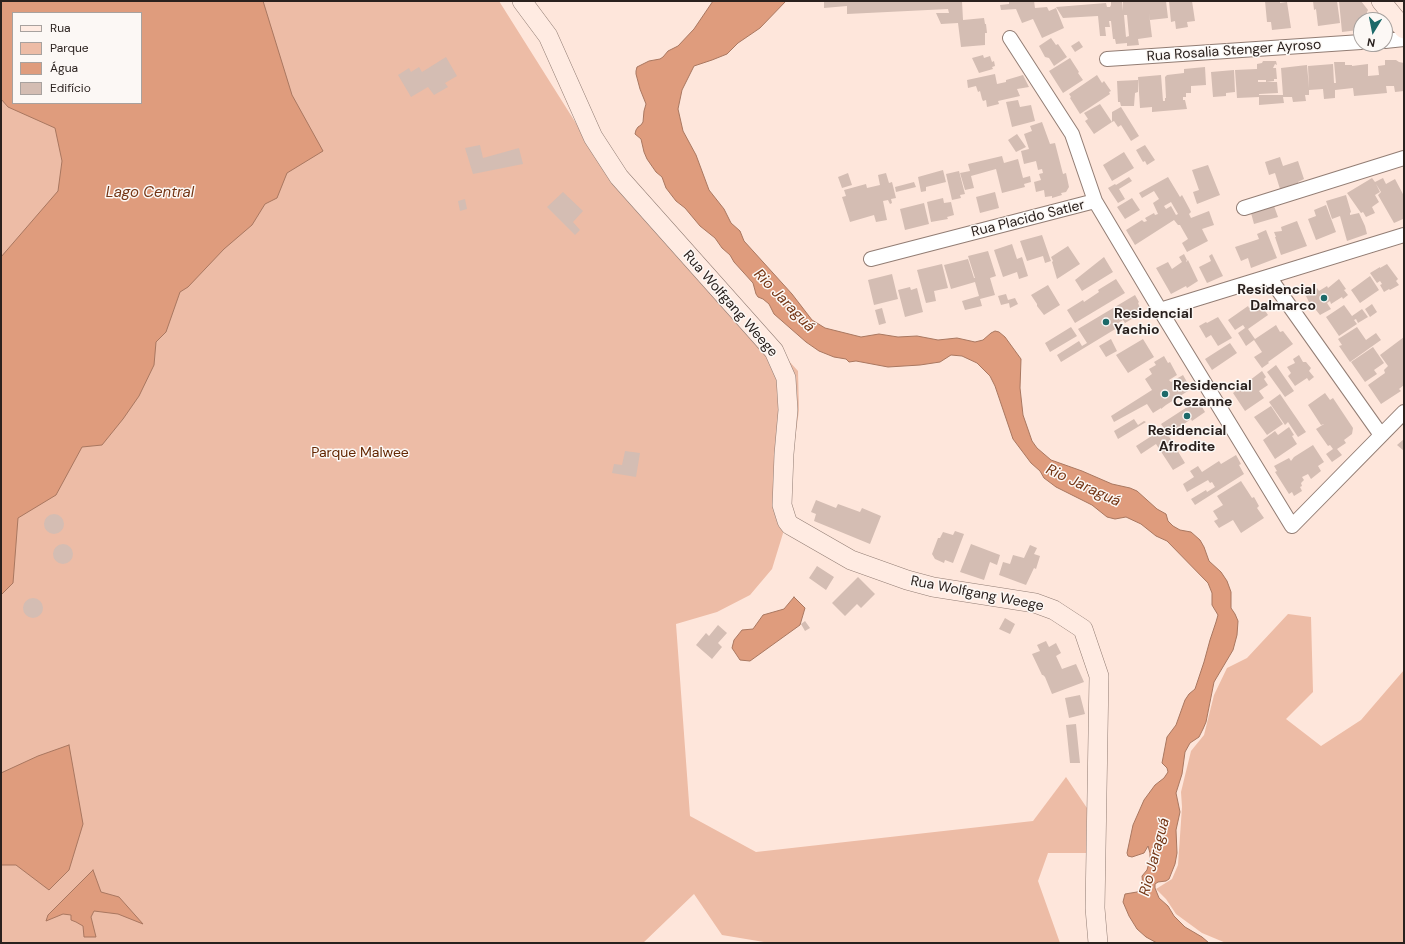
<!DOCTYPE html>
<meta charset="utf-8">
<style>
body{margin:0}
#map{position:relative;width:1405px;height:944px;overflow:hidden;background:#fee6db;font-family:"DM Sans",sans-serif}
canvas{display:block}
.frame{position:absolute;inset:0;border:2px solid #2a211e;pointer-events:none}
.legend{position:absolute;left:12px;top:12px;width:130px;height:92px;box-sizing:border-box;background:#fcf8f5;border:1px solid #a8a29f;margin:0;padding:5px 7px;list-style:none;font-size:12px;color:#2a211e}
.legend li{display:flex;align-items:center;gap:8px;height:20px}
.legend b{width:20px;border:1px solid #a8a29f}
.north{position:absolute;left:1353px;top:12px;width:40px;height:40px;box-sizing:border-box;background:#fcf8f5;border:1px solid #a8a29f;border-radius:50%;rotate:190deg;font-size:11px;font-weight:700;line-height:16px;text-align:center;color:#2a211e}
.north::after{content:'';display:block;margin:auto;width:14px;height:18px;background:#1b6969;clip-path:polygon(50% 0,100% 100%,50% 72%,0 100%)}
</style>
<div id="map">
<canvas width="1405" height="944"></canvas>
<div class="frame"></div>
<ul class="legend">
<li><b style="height:5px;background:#ffebe2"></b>Rua</li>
<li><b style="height:11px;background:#edbca6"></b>Parque</li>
<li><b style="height:11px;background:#df9c7d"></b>Água</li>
<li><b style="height:11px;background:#d4bdb3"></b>Edifício</li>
</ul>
<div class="north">N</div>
</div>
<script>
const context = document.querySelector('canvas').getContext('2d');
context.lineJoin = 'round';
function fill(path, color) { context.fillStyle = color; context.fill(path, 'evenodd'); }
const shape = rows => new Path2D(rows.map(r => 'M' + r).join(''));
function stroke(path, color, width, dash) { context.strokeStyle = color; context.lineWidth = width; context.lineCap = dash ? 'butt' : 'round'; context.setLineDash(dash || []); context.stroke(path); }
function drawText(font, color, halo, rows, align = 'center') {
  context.font = font + ' "DM Sans",sans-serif'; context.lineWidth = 3; context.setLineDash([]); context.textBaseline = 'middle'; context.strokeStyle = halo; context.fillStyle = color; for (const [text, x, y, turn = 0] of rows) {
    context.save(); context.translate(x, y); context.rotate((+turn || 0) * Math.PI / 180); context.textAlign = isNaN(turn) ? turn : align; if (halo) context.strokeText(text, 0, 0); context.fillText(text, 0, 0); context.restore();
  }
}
fill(shape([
 [1,1,499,1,584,136,798,371,799,410,792,461,792,504,772,569,750,595,717,612,676,624,690,816,756,852,1033,821,1066,777,1087,808,1086,853,1048,853,1038,881,1060,943,770,943,722,935,694,894,643,943,1,943],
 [13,13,141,13,141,103,13,103],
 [1288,614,1311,617,1313,692,1286,719,1321,746,1361,720,1404,670,1404,943,1226,943,1202,933,1176,914,1166,899,1156,889,1172,879,1178,865,1182,807,1181,792,1191,751,1204,735,1214,695,1227,668,1247,658]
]), '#edbca6');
const water = shape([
 [1,1,263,1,292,95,323,151,287,173,277,198,265,204,252,225,224,249,188,287,180,292,166,332,156,342,154,365,139,396,123,419,102,445,82,447,56,495,18,518,13,583,1,595,1,257,58,191,62,161,55,128,8,107,1,99,1,1],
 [13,13,141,13,141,103,13,103,13,13],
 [713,1,786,1,760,28,738,43,727,54,712,60,694,66,682,90,678,109,683,131,696,155,709,190,724,209,731,223,740,231,744,241,792,294,812,320,825,328,861,337,879,334,898,337,917,336,938,340,957,338,975,342,983,340,991,333,995,331,999,332,1005,337,1021,359,1020,388,1023,415,1032,441,1037,448,1051,460,1082,471,1112,484,1130,488,1137,491,1157,509,1166,514,1168,521,1173,526,1180,530,1191,532,1200,540,1204,547,1209,561,1221,572,1227,581,1231,592,1231,608,1235,614,1238,621,1237,635,1233,650,1214,682,1206,722,1203,729,1199,737,1190,743,1185,752,1182,774,1176,793,1180,812,1176,830,1177,853,1175,864,1169,879,1166,881,1158,882,1155,884,1155,888,1159,898,1168,906,1174,916,1185,927,1202,937,1209,943,1157,943,1146,937,1137,929,1129,916,1123,902,1125,894,1137,892,1143,888,1142,876,1147,870,1150,859,1150,853,1148,846,1144,853,1132,857,1128,856,1127,853,1133,825,1144,800,1155,785,1164,778,1168,772,1167,768,1162,763,1167,737,1176,725,1185,700,1189,694,1195,689,1204,662,1210,640,1216,622,1218,615,1212,605,1212,593,1208,583,1167,541,1156,536,1141,524,1126,517,1115,519,1107,517,1092,505,1056,487,1044,478,1040,471,1031,463,1013,439,995,386,990,376,977,363,962,356,951,355,940,362,920,365,888,367,856,361,849,362,846,359,834,357,819,351,806,342,774,314,769,304,763,299,758,297,756,294,753,283,734,262,730,255,722,248,715,238,700,226,685,208,676,201,666,188,662,177,656,172,647,159,644,152,641,139,635,134,636,130,638,127,641,125,643,122,644,111,646,104,640,89,636,74,636,71,637,67,649,61,660,59,663,57,668,51,678,46,694,29,713,1],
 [794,597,805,608,800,625,750,661,740,660,732,648,734,640,742,630,753,629,763,615,784,609,794,597],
 [69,745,83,824,69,870,49,890,16,865,1,865,1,773,38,756,69,745],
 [93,870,101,892,119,897,143,924,118,914,94,911,91,917,96,937,84,937,83,926,76,922,71,920,71,915,63,914,46,921,48,915,93,870]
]);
fill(water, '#df9c7d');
stroke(water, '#a97760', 1);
fill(shape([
 [824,1,962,1,963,20,984,18,985,24,986,24,987,33,985,33,985,45,961,47,958,23,941,24,936,13,949,13,948,9,847,14,847,6,824,8],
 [1009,1,1034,1,1035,8,1047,7,1049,11,1056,8,1064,28,1042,38,1033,19,1022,23,1016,9,1001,10,1000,5,1009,4],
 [1122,1,1123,11,1123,1,1166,1,1168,18,1150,20,1149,13,1152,37,1138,39,1139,45,1127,46,1127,43,1116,44,1115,39,1113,39,1111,21,1109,21,1110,27,1105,27,1106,36,1100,36,1098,16,1063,18,1056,7,1106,3,1107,7,1110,7,1111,5,1111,2],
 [1124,15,1127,15,1129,36,1126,37],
 [1169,1,1192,1,1195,21,1187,22,1188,27,1176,29,1175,21,1171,22],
 [1265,1,1280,1,1280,3,1287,2,1291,28,1272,30,1271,22,1267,22],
 [1313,1,1337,1,1340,23,1318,26,1316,9,1314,10],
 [1339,1,1361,1,1368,10,1367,12,1367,17,1365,19,1361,20,1361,22,1357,23,1358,30,1342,32],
 [1051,38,1056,45,1058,44,1067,57,1054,66,1049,58,1045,57,1039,46],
 [1079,41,1083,47,1075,52,1071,46],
 [983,55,984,58,990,56,992,62,994,61,995,66,992,67,993,69,979,73,972,58],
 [446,57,457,76,445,83,448,87,434,95,428,87,411,97,398,75,409,68,411,72,419,67,422,72],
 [1070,58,1079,72,1078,73,1083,80,1063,93,1049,71],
 [1385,60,1396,60,1399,62,1404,63,1404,91,1395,92,1394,86,1386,86,1387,93,1354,96,1353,88,1335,90,1335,98,1324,99,1323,89,1309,90,1309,95,1305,95,1306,101,1293,102,1292,97,1283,97,1284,103,1259,105,1259,97,1237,98,1235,70,1257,69,1257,64,1262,63,1263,61,1276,61,1277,65,1275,64,1273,68,1276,68,1277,79,1274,79,1274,81,1266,82,1266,80,1258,80,1258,82,1277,82,1278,93,1259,94,1259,95,1283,95,1281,68,1307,65,1309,88,1308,66,1333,64,1334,83,1336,83,1334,62,1345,62,1345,65,1352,65,1352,66,1368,64,1368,76,1379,75,1378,66,1385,65],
 [1205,67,1206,85,1191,86,1191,93,1186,93,1186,97,1183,97,1183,100,1185,100,1187,109,1152,112,1152,107,1140,108,1138,77,1161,75,1163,101,1165,101,1165,98,1166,98,1165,77,1167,75,1184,73,1184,69],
 [1234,70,1235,92,1226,93,1226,96,1213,97,1211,72],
 [995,74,997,84,1006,82,1006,80,1023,75,1029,87,1017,89,1020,96,998,101,999,104,987,107,986,100,983,101,982,99,980,91,978,92,976,86,968,88,967,80],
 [1097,75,1102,83,1104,81,1111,91,1109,92,1110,94,1080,114,1070,98,1071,97,1069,94],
 [1138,80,1138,92,1135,93,1134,106,1121,106,1120,102,1118,102,1117,81],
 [1018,100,1020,107,1031,105,1035,121,1012,127,1006,102],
 [1100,104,1112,122,1094,134,1085,121,1088,119,1084,113],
 [1121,107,1139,136,1131,141,1121,125,1118,127,1114,121,1112,122,1112,112],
 [1042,122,1050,144,1055,143,1063,174,1066,173,1069,187,1066,192,1061,193,1062,195,1052,198,1052,196,1045,197,1044,190,1036,192,1034,182,1041,180,1039,174,1043,173,1042,169,1038,170,1036,161,1024,164,1021,151,1029,149,1024,134,1032,131,1030,126],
 [1017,134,1026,147,1016,152,1008,140],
 [480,145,483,158,519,148,523,164,473,174,465,148],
 [1145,145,1155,160,1147,165,1145,161,1143,162,1136,150],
 [1124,152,1134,168,1112,181,1103,165],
 [1002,156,1004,163,1018,159,1023,178,1030,176,1031,182,1024,184,1025,187,1002,193,996,169,971,176,974,188,965,190,960,173,970,171,968,164],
 [1280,157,1283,166,1298,161,1304,179,1298,182,1298,183,1280,189,1275,173,1269,175,1265,162],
 [1208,165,1220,195,1197,204,1193,192,1199,190,1192,170],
 [943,170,946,182,926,187,926,191,921,192,918,177],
 [959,171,965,194,960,195,961,198,952,200,946,174],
 [848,173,852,185,842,188,838,177],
 [886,173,889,183,892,182,896,198,891,199,892,203,890,204,888,200,883,201,887,220,876,222,874,215,850,222,842,197,846,196,844,190,866,184,867,188,880,185,878,175],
 [1129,177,1132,181,1119,189,1125,199,1118,203,1108,188,1115,184,1116,185],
 [1168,177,1180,197,1182,195,1189,208,1191,212,1189,214,1191,218,1209,211,1214,225,1202,229,1208,241,1187,252,1182,243,1188,239,1180,225,1178,225,1174,220,1135,245,1126,230,1142,220,1144,222,1147,221,1145,218,1154,213,1155,215,1158,214,1153,203,1159,199,1154,191,1142,198,1139,193],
 [1171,202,1178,214,1176,215,1171,206,1166,209,1164,206],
 [1372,178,1375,182,1383,178,1386,184,1395,179,1404,196,1404,221,1403,219,1394,223,1378,195,1381,192,1376,184,1380,192,1375,195,1379,202,1372,207,1375,213,1366,217,1363,212,1361,213,1347,193],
 [914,182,916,187,896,192,895,187],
 [563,192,583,211,573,222,580,230,575,235,547,207],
 [995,192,999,208,980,213,976,197],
 [1346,195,1351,212,1350,213,1350,215,1359,213,1365,226,1367,234,1347,241,1340,216,1332,219,1326,201],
 [943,198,944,203,951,202,954,215,947,217,948,219,931,222,927,202],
 [1132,198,1140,210,1125,219,1117,207],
 [465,199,467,209,460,211,458,201],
 [924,203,929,224,905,230,900,209],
 [1326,205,1336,232,1316,240,1308,219,1316,216,1314,210],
 [1274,206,1278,217,1254,224,1251,213],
 [1297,221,1307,246,1281,255,1275,237,1276,237,1274,232,1282,231,1281,227],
 [1266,230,1277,258,1251,268,1248,258,1241,261,1235,247,1259,239,1257,234],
 [1042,235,1051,261,1045,263,1043,256,1027,261,1020,241],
 [1012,244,1017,259,1022,257,1028,276,1019,279,1017,272,1003,277,994,250],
 [1068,246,1080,264,1057,279,1052,262,1053,261,1051,257],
 [988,251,996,276,990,278,995,295,980,299,982,306,965,310,962,301,979,296,975,282,951,289,944,265,968,259,974,278,975,278,968,256],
 [1184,254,1187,260,1186,261,1186,262,1188,260,1198,281,1187,288,1186,286,1171,294,1156,268,1168,262,1172,269,1182,262,1179,257],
 [1212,254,1223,276,1207,283,1199,267,1211,261,1209,256],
 [1104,257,1113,272,1082,291,1075,280],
 [942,264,948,288,934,291,936,301,926,303,917,270],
 [1387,264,1398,279,1396,281,1399,285,1390,290,1389,289,1384,292,1380,285,1382,284,1380,281,1377,283,1370,273,1380,267,1380,268],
 [892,274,898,299,874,305,868,280],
 [1370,276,1379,290,1360,303,1351,290],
 [1116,279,1125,293,1075,323,1067,310,1083,300,1084,302,1099,292,1098,290],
 [1339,279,1346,289,1344,290,1348,295,1343,299,1342,297,1331,304,1330,301,1327,303,1331,309,1320,315,1312,305,1311,306,1306,296,1317,288,1319,291,1327,286,1328,288],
 [1048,285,1060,305,1044,315,1037,306,1037,304,1031,295],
 [910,287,911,290,917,288,923,312,905,317,898,290],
 [1006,294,1008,300,1015,298,1018,304,1010,308,1009,303,1001,305,998,296],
 [1135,295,1139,302,1138,303,1141,310,1136,313,1137,316,1125,323,1123,320,1115,325,1117,328,1061,362,1057,355,1079,341,1082,346,1087,343,1078,329],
 [1257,303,1259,305,1258,309,1262,306,1268,315,1248,329,1255,339,1276,325,1280,332,1283,331,1293,344,1268,362,1269,363,1262,368,1254,357,1262,352,1254,340,1246,346,1238,333,1245,328,1243,325,1235,330,1228,320,1248,306,1249,308],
 [1372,304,1377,312,1370,317,1365,309],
 [1344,305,1352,316,1362,309,1368,317,1358,323,1356,319,1354,320,1357,324,1339,336,1326,317],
 [882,308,886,323,879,325,875,310],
 [1218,317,1232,338,1218,346,1211,335,1206,338,1199,326,1206,322,1207,323],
 [1071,327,1077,336,1050,352,1045,343],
 [1357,327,1366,340,1376,333,1381,340,1350,362,1339,346,1342,345,1338,339],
 [1404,337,1404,385,1399,389,1401,391,1381,404,1368,385,1385,373,1384,370,1388,366,1380,355],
 [1111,339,1117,351,1106,357,1099,346],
 [1143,339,1154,357,1128,373,1116,355],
 [1230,343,1237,353,1212,370,1205,359],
 [1373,347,1384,363,1374,370,1377,374,1365,382,1351,362],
 [1299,355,1303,362,1306,362,1311,368,1309,371,1314,377,1309,381,1307,378,1295,386,1288,376,1291,373,1287,367,1295,363,1293,359],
 [1164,356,1168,363,1170,362,1177,375,1169,380,1171,382,1183,375,1191,389,1166,405,1161,409,1161,408,1153,413,1147,404,1114,422,1111,416,1152,390,1145,379,1152,374,1149,369,1156,365,1154,362],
 [1276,365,1294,391,1285,397,1267,372],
 [1262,371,1266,377,1264,379,1268,385,1259,391,1264,398,1245,411,1233,393],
 [1325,393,1330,400,1333,398,1353,428,1352,434,1344,440,1346,443,1337,449,1342,455,1332,462,1326,454,1333,449,1330,445,1328,446,1316,429,1324,424,1321,425,1308,405],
 [1280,394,1306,432,1298,437,1288,422,1285,425,1269,402],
 [1198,400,1205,412,1192,421,1191,419,1170,434,1167,429,1165,430,1185,463,1173,470,1156,444,1141,454,1136,446,1164,428,1161,424],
 [1271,406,1283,424,1267,435,1254,417],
 [1134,419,1138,425,1144,421,1146,422,1118,439,1114,431],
 [1289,427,1294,435,1292,436,1297,444,1275,459,1263,440,1275,431,1278,435],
 [1404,439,1404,451,1397,445],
 [1313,445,1324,462,1318,466,1321,471,1311,479,1308,474,1302,477,1304,480,1301,483,1302,486,1300,487,1302,491,1294,496,1292,492,1289,494,1275,472,1277,471,1274,466,1289,458,1291,461,1294,457],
 [625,451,640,453,636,477,612,473,614,464,622,465],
 [1236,455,1241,464,1239,465,1244,474,1195,505,1191,499,1206,490,1207,492,1215,487,1212,482,1210,483,1208,480,1187,492,1183,484,1194,477,1190,471,1198,466,1202,472,1219,461,1221,464],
 [1241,481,1252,498,1254,497,1259,506,1257,508,1264,518,1241,533,1233,520,1219,528,1214,521,1218,519,1213,511,1223,505,1217,496],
 [816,500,836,508,838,504,860,512,862,508,881,516,870,544,814,521,816,514,811,512],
 '44 524a10 10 0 1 1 20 0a10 10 0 1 1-20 0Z',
 [955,531,964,534,953,563,945,560,944,563,935,559,932,554,938,538,940,538,943,532,953,535],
 '53 554a10 10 0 1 1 20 0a10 10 0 1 1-20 0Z',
 [971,544,1000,555,997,565,990,562,984,580,960,572],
 [1030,545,1037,548,1034,554,1040,556,1036,569,1034,568,1026,585,999,575,1003,562,1010,564,1013,555,1024,558],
 [817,566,834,577,826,590,809,578],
 [858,577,875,594,861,608,857,604,845,616,832,603],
 '23 608a10 10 0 1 1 20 0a10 10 0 1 1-20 0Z',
 [1005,618,1015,624,1010,634,999,629],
 [805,621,810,628,805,631,801,624],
 [718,625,727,633,718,643,722,647,712,659,696,645,706,633,709,636],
 [1046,641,1049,647,1056,643,1061,653,1056,656,1062,669,1076,664,1084,682,1052,694,1045,677,1043,675,1042,675,1032,654,1040,651,1037,645],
 [1080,695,1085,714,1069,718,1065,698],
 [1076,724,1080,763,1070,763,1066,725]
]), '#d4bdb3');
const street = shape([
 [1010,38,1072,134,1095,201],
 [1385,41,1404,39],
 [1107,59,1361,42],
 [1244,208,1404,158],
 [871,259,1095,201,1160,310,1292,526,1404,412],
 [1269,277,1381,435],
 [1160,310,1404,235]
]);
const secondary = shape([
 [522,1,548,36,593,137,619,177,774,351,786,378,788,410,784,454,782,505,787,521,790,525,851,560,907,580,933,587,1035,603,1054,610,1083,629,1099,676,1095,908,1098,943],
 [1381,1,1404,29]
]);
stroke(street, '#927d74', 16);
stroke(secondary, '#927d74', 20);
stroke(street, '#fff', 14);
stroke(secondary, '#ffebe2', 19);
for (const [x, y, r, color] of [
 [1324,298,4,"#1b6969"],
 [1106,322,4,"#1b6969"],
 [1165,394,4,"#1b6969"],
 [1187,416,4,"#1b6969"]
]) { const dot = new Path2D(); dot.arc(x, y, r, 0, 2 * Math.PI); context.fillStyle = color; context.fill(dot); stroke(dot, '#fcf8f5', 1.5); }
drawText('14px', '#2a211e', '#fcf8f5', [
 ["Rua Rosalia Stenger Ayroso",1234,51,-4],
 ["Rua Placido Satler",1028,219,-14],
 ["Rua Wolfgang Weege",730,304,49],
 ["Rua Wolfgang Weege",977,594,11]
]);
drawText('bold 14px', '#2a211e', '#fcf8f5', [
 ["Residencial",1316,290,"right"],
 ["Dalmarco",1316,306,"right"],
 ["Residencial",1114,314],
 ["Yachio",1114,330],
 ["Residencial",1173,386],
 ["Cezanne",1173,402],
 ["Residencial",1187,431,"center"],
 ["Afrodite",1187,447,"center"]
], 'left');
drawText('14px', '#632702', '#fcf8f5', [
 ["Parque Malwee",360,453]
]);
drawText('italic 15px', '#743615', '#fcf8f5', [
 ["Lago Central",150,193],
 ["Rio Jaraguá",784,301,46],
 ["Rio Jaraguá",1083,486,25],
 ["Rio Jaraguá",1155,857,-75]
]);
</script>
